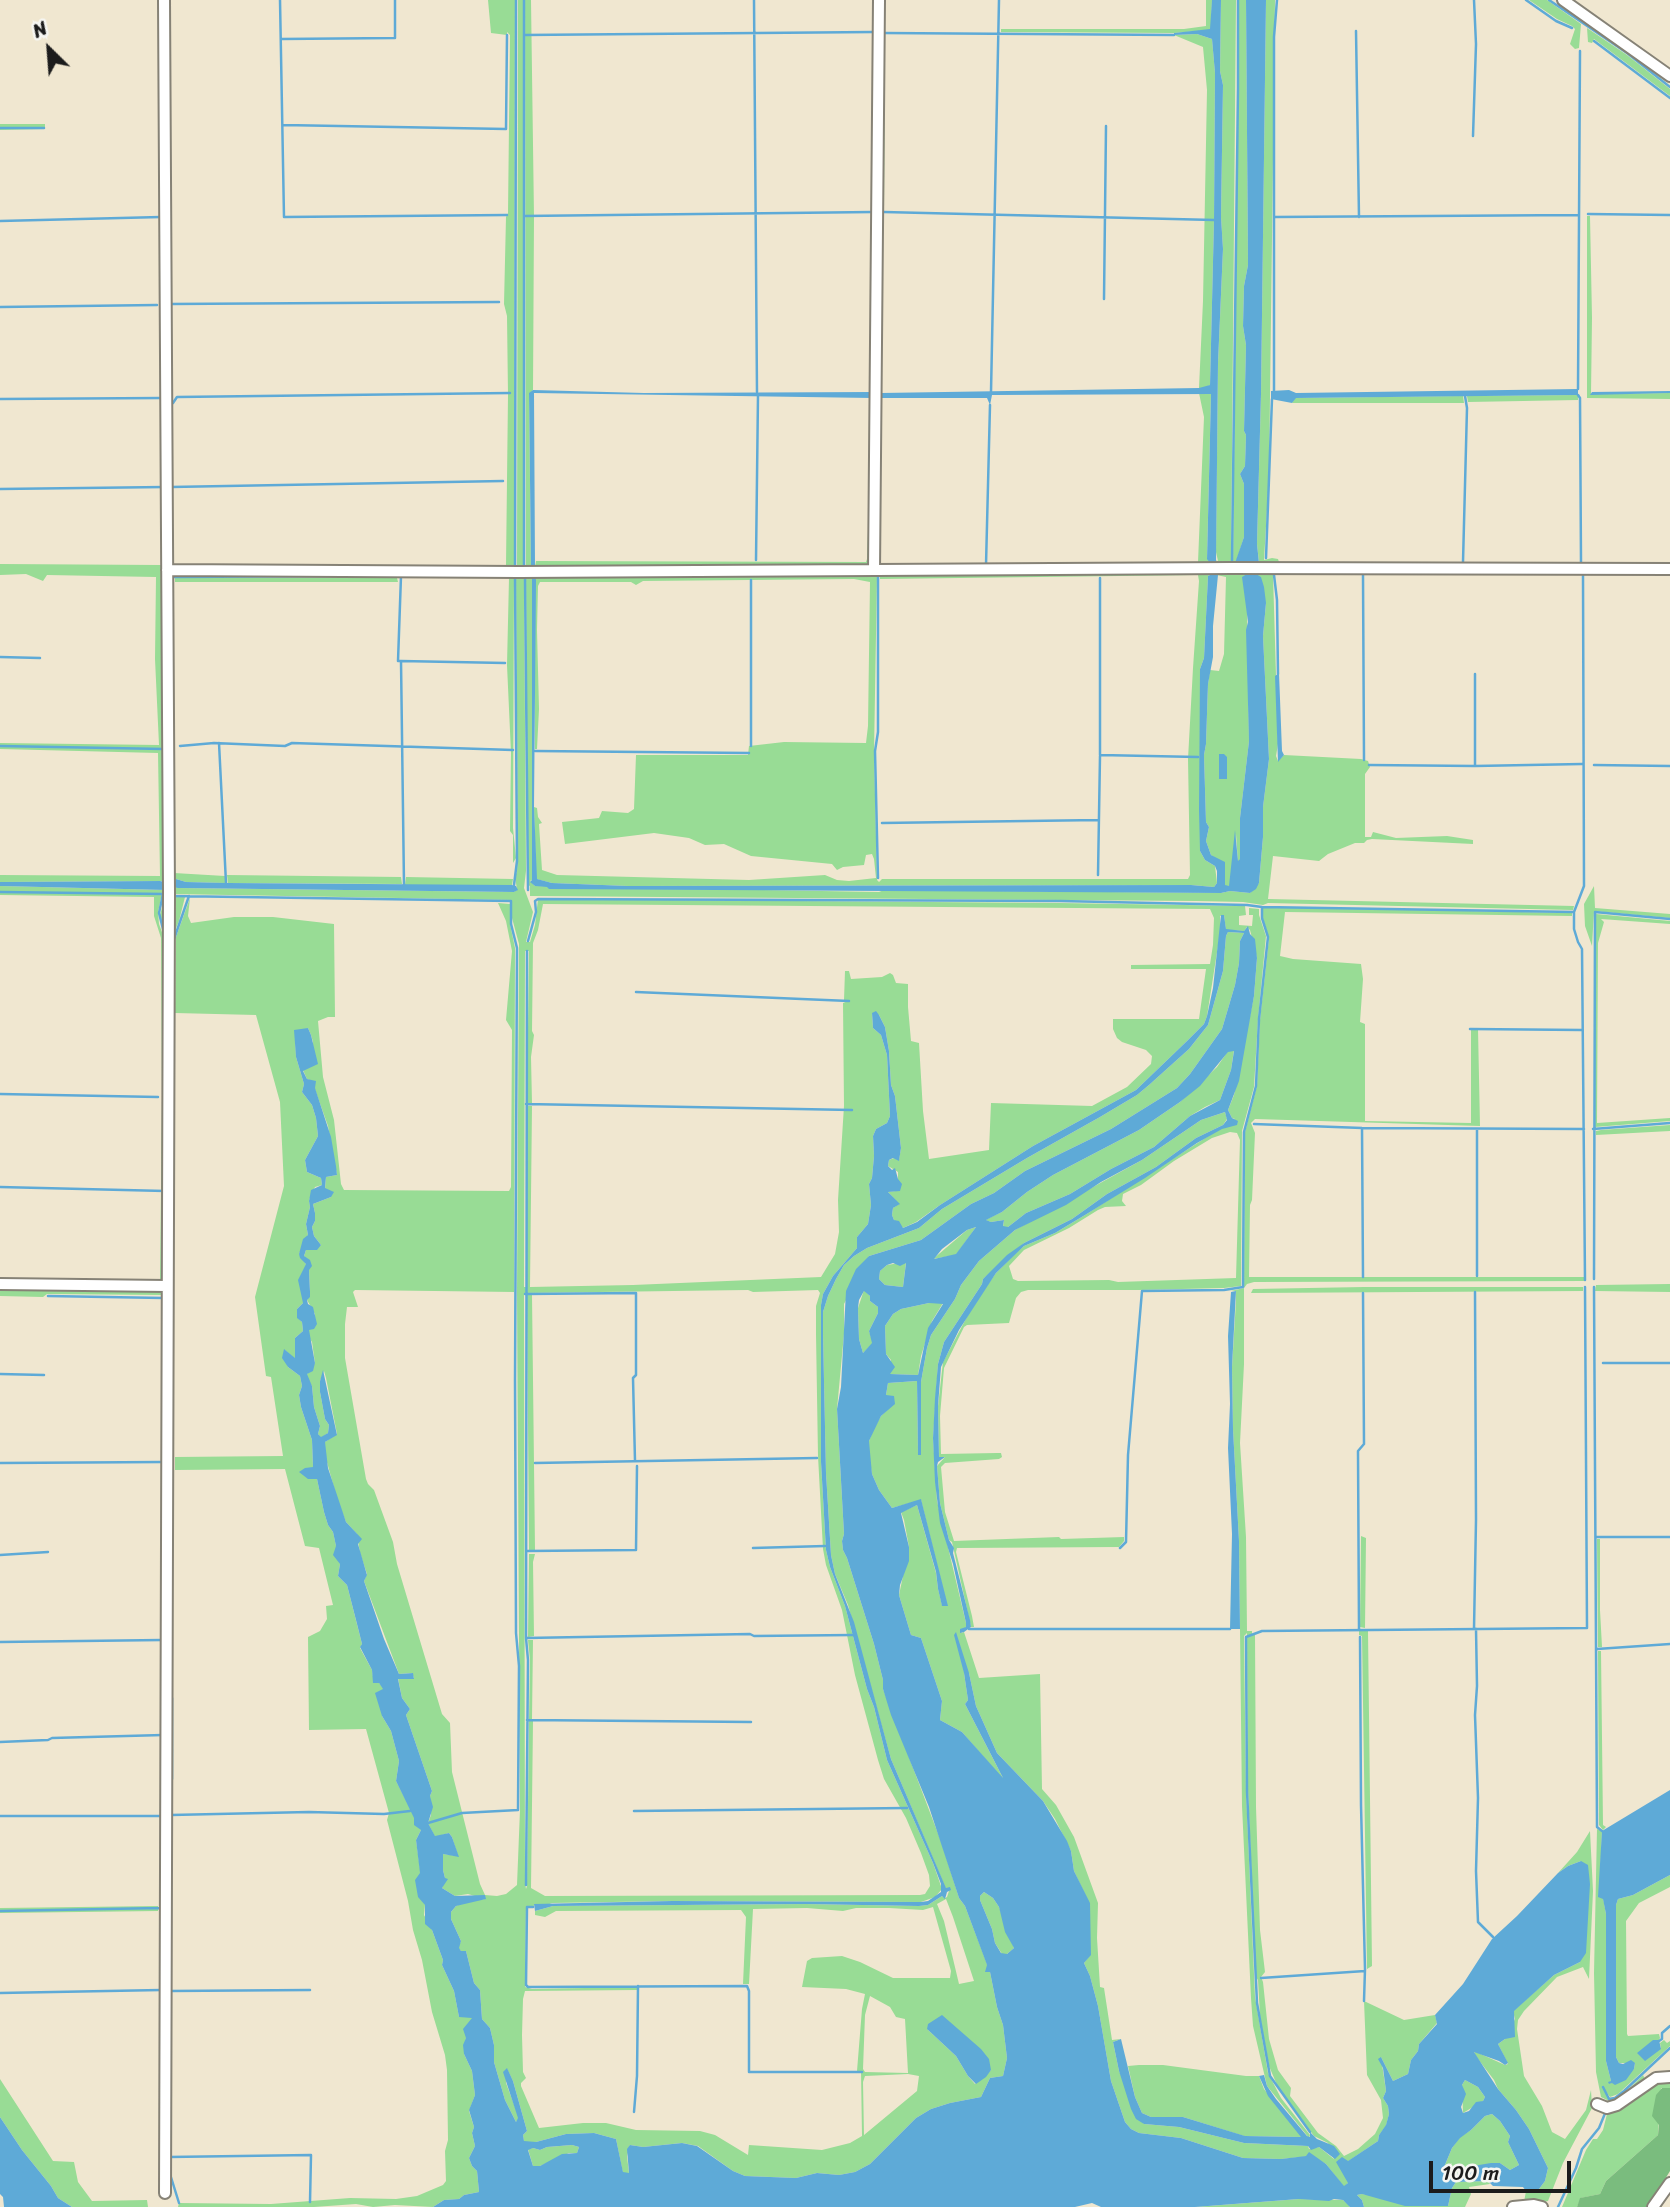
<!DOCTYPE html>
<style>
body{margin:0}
#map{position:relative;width:1670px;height:2207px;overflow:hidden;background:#f0e7d0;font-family:Sriracha,sans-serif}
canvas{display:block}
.north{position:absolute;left:14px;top:14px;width:70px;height:70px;-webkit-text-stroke:5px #f6f6f2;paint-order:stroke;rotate:335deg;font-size:19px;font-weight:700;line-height:28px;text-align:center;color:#1c1c1c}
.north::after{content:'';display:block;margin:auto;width:24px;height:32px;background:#1c1c1c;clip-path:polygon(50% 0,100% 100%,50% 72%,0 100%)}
.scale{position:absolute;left:1429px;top:2161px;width:142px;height:32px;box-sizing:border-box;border:4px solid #1c1c1c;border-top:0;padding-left:9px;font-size:21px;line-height:24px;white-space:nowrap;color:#1c1c1c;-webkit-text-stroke:5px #f6f6f2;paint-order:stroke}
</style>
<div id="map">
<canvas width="1670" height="2207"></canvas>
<div class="north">N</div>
<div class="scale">100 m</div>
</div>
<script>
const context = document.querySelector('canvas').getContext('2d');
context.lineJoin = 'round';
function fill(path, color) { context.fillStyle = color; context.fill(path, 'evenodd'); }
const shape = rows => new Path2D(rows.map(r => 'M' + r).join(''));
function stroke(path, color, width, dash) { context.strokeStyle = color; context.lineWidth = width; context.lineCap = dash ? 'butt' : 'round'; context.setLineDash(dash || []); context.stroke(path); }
fill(shape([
 [488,0,515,0,514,566,506,565,508,395,507,316,504,304,506,217,508,213,510,35,507,32,507,35,491,33],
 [518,0,523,0,523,566,517,566],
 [525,0,531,0,534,217,533,390,529,394,531,567,526,567],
 [1206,0,1212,0,1211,30,1174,33,1001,32,1001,29,1184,29,1206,26],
 [1221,0,1236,0,1231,563,1233,563,1239,0,1246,0,1248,265,1244,286,1243,326,1246,345,1244,431,1246,435,1245,466,1240,474,1244,484,1244,537,1236,562,1247,564,1259,562,1257,544,1261,394,1266,0,1275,0,1269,475,1264,560,1272,558,1278,559,1279,562,1367,562,1403,566,881,567,881,565,989,565,1198,562,1204,417,1199,393,1211,394,1207,558,1218,561,1216,552,1218,363,1223,249,1221,217,1223,85,1220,71],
 [1529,0,1547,0,1581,24,1579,48,1575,49,1570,44,1575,29,1572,26,1557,19],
 [1587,28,1627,55,1670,89,1670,96,1594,39,1592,43,1588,42],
 [1197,34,1212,39,1215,73,1214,220,1210,385,1205,388,1199,388,1203,301,1207,90,1203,47,1174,35],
 [881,35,885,36,884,211,880,211],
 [0,124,45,124,45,129,0,130],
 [1587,216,1590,216,1592,318,1591,394,1670,393,1670,399,1587,398],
 [873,392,871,565,535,567,536,561,866,562,867,559],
 [1578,395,1578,400,1468,402,1467,396],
 [1463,396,1464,403,1292,403,1295,398],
 [0,564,161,565,163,881,0,882,0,875,160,876,158,753,0,749,0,743,159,745,155,659,156,577,47,575,43,581,26,574,0,575],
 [1584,572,1584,575,1273,574,1278,744,1276,756,1278,761,1284,755,1361,759,1368,761,1370,767,1365,774,1365,837,1371,837,1373,832,1396,838,1447,836,1473,840,1473,844,1372,839,1367,840,1364,843,1355,843,1328,854,1319,861,1273,856,1268,899,1574,906,1573,910,1268,903,1263,905,1243,902,1196,901,530,896,530,886,528,885,526,577,532,576,532,880,530,881,535,886,879,892,884,890,1221,893,1230,891,1250,893,1259,883,1263,837,1263,807,1269,759,1263,636,1266,603,1247,607,1249,741,1240,818,1240,859,1238,863,1236,834,1230,887,1225,886,1215,858,1211,855,1206,841,1209,827,1206,822,1204,755,1206,744,1208,684,1210,670,1219,671,1224,654,1226,577,1212,574,1208,576,1204,658,1200,669,1200,851,1205,860,1215,866,1217,883,1214,887,1191,885,628,886,552,883,536,879,534,807,537,808,538,817,542,823,539,824,542,870,557,875,749,880,825,875,837,880,849,881,876,878,874,859,872,854,866,855,864,865,843,867,837,870,832,864,751,856,724,844,705,845,689,838,654,833,565,844,562,822,599,818,602,811,628,813,634,809,636,755,748,755,749,746,784,742,866,743,868,726,870,582,854,579,643,581,636,585,631,582,540,582,538,586,537,630,539,709,537,749,535,749,535,576,539,575,877,575,874,752,877,880,879,882,882,879,1188,879,1190,875,1188,759,1193,668,1199,581,1198,575,880,579,880,574],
 [516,575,524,576,526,871,524,888,533,912,526,942,530,942,535,925,538,899,1060,903,1245,906,1246,915,1239,916,1239,925,1252,926,1253,915,1249,915,1249,908,1259,909,1259,915,1266,936,1258,1019,1254,1087,1242,1131,1241,1286,1224,1288,1139,1290,1028,1290,1021,1292,1016,1298,1009,1323,967,1325,964,1327,944,1368,940,1416,941,1454,997,1453,1001,1453,1002,1457,999,1459,945,1463,941,1467,945,1512,954,1541,1059,1537,1061,1539,1124,1537,1124,1541,1119,1547,957,1548,956,1552,972,1616,974,1627,971,1627,952,1542,949,1540,940,1503,937,1466,945,1457,939,1457,938,1406,943,1362,969,1313,986,1287,996,1273,1016,1253,1024,1246,1055,1233,1085,1215,1235,1119,1232,1118,1228,1110,1234,1095,1254,996,1257,958,1250,930,1247,927,1244,931,1226,930,1224,915,1220,916,1220,933,1207,1016,1204,1024,1187,1041,1136,1090,1033,1146,940,1205,916,1222,903,1228,894,1220,892,1215,893,1208,899,1204,888,1192,896,1191,898,1179,898,1172,888,1166,889,1160,894,1158,899,1160,901,1148,895,1096,891,1085,889,1051,885,1027,879,1015,872,1013,873,1028,881,1035,887,1055,890,1116,887,1123,876,1129,873,1136,874,1156,872,1178,869,1184,871,1205,868,1224,857,1237,857,1248,833,1276,823,1294,821,1305,821,1462,826,1550,830,1567,845,1606,867,1689,874,1707,887,1760,933,1863,942,1889,935,1897,921,1902,672,1901,552,1903,547,1905,535,1904,533,1907,526,1906,525,1987,532,1989,637,1987,637,1990,525,1991,523,1999,522,2035,523,2072,526,2078,521,2083,521,2086,539,2128,583,2123,606,2123,636,2130,700,2131,715,2135,748,2155,749,2145,822,2150,850,2143,862,2136,861,2071,857,2071,862,2009,865,1994,846,1989,802,1987,807,1961,812,1958,842,1956,860,1962,893,1978,950,1978,951,1971,933,1907,923,1910,889,1908,856,1908,843,1911,807,1908,753,1909,749,1984,743,1984,746,1917,741,1910,556,1911,545,1917,535,1915,535,1911,553,1906,805,1904,919,1906,928,1905,942,1896,945,1898,947,1897,950,1888,946,1889,891,1759,848,1605,835,1574,831,1555,826,1473,823,1334,823,1312,828,1296,836,1279,844,1265,854,1256,867,1248,919,1228,942,1209,1027,1158,1100,1117,1137,1095,1149,1085,1189,1049,1208,1025,1223,971,1226,936,1228,932,1244,933,1240,941,1239,963,1235,985,1222,1029,1190,1074,1177,1088,1111,1129,1025,1171,994,1193,971,1204,921,1240,869,1256,844,1304,844,1334,837,1409,844,1534,842,1541,843,1550,847,1558,874,1644,883,1680,883,1689,942,1844,959,1898,965,1906,990,1972,997,2007,1003,2025,1007,2058,1003,2076,990,2078,981,2097,950,2103,931,2109,916,2118,870,2164,855,2172,839,2175,817,2173,796,2178,745,2176,733,2171,698,2146,682,2143,643,2147,630,2145,627,2156,629,2173,623,2173,616,2139,594,2133,566,2134,536,2142,524,2142,523,2135,527,2131,513,2081,507,2069,506,2083,519,2118,516,2122,505,2100,494,2062,494,2045,490,2028,482,2019,480,1990,474,1983,466,1951,461,1951,458,1948,461,1941,451,1919,451,1912,456,1906,465,1902,485,1899,468,1894,455,1896,442,1888,445,1878,443,1870,443,1854,458,1856,452,1837,449,1833,435,1837,428,1823,431,1815,430,1796,432,1791,406,1715,410,1709,402,1698,398,1678,414,1678,412,1673,399,1674,364,1581,367,1574,360,1553,357,1534,346,1522,338,1502,325,1455,325,1442,337,1434,326,1378,324,1371,320,1381,320,1392,325,1419,329,1425,328,1433,321,1438,318,1434,320,1426,314,1407,312,1386,307,1379,307,1374,315,1363,312,1342,308,1336,309,1329,315,1314,307,1300,310,1292,309,1270,304,1256,306,1250,321,1245,314,1236,312,1227,315,1221,315,1213,313,1204,331,1197,325,1189,326,1177,337,1175,328,1126,312,1081,307,1079,303,1070,313,1042,311,1035,308,1028,295,1036,296,1057,304,1084,302,1092,312,1105,316,1118,318,1136,305,1160,307,1172,321,1178,322,1185,315,1187,309,1200,310,1207,306,1224,308,1235,299,1254,306,1264,303,1303,297,1309,297,1317,302,1322,303,1331,295,1338,295,1359,285,1350,288,1367,300,1376,302,1386,299,1395,301,1407,312,1440,313,1467,308,1479,317,1479,324,1512,328,1525,333,1532,340,1564,338,1576,347,1585,362,1644,360,1648,372,1670,374,1683,379,1683,384,1689,382,1716,391,1731,399,1761,396,1781,421,1830,416,1840,425,1905,424,1915,432,1930,443,1960,442,1965,454,1991,459,2017,473,2017,466,2038,464,2054,472,2071,475,2095,469,2111,474,2127,472,2133,475,2146,469,2158,472,2166,477,2171,479,2192,464,2195,459,2199,444,2200,433,2207,395,2205,373,2207,356,2204,314,2207,178,2207,179,2203,271,2204,350,2198,396,2199,417,2196,443,2185,446,2181,445,2151,448,2140,447,2070,445,2055,432,2012,422,1960,413,1930,408,1901,387,1820,389,1813,366,1729,309,1730,308,1637,320,1631,327,1619,326,1606,333,1605,319,1548,305,1546,285,1469,175,1470,175,1457,283,1456,271,1377,266,1376,255,1297,284,1186,280,1102,256,1015,175,1013,176,937,190,898,188,916,191,923,234,917,273,917,334,924,335,1017,328,1017,318,1021,323,1077,334,1120,341,1184,344,1190,509,1191,511,1187,512,1030,506,1020,512,951,506,921,498,903,510,904,510,924,515,948,514,1292,355,1290,353,1292,358,1307,347,1307,345,1324,345,1358,366,1479,368,1484,374,1490,393,1542,397,1564,442,1714,450,1723,452,1772,480,1884,485,1895,497,1896,506,1894,517,1885,520,1810,517,1291,519,944,512,918,512,900,172,894,174,873,225,876,225,883,186,882,176,879,178,888,514,892,517,890,515,876,517,872,518,850],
 [543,904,1210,909,1214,918,1213,945,1210,964,1131,965,1131,969,1206,969,1199,1019,1113,1019,1113,1029,1117,1038,1122,1042,1146,1050,1152,1056,1151,1064,1127,1087,1092,1106,991,1103,989,1150,929,1159,923,1111,919,1043,911,1041,908,1007,908,984,896,983,893,975,890,973,882,977,851,979,849,971,845,971,844,1000,848,1001,843,1003,844,1106,838,1200,839,1232,835,1254,821,1277,633,1285,530,1287,532,1106,527,1106,527,1287,524,1287,525,951,529,951,527,1103,532,1103,531,1057,534,1035,532,1031,533,943,538,930],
 [1230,1132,1237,1133,1240,1140,1236,1278,1118,1282,1109,1280,1018,1281,1013,1279,1009,1266,1024,1250,1069,1228,1098,1210,1105,1207,1126,1206,1122,1201,1123,1194,1141,1185,1174,1161,1212,1138],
 [748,1290,753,1292,818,1290,820,1293,816,1306,816,1334,818,1456,823,1549,826,1565,842,1610,855,1675,878,1760,884,1779,906,1818,921,1853,929,1875,930,1886,925,1894,920,1895,545,1896,531,1888,533,1721,529,1721,527,1886,526,1889,525,1883,524,1293],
 [946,1899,953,1917,974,1981,959,1984,944,1921,937,1904],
 [870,1996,890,2007,896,2017,905,2019,908,2073,865,2072,863,2069,865,2015],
 [927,2029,991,2070,975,2084,968,2076,956,2056],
 [908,2074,919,2076,917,2091,864,2135,863,2082,865,2076],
 [175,578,397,578,398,582,175,582],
 [509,578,514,579,513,828,516,858,513,863,513,835,510,831,511,753,507,665],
 [227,875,401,877,402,884,228,883],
 [406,877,513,879,512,885,405,885],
 [0,886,166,890,166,935,160,915,165,897,161,898,158,912,159,924,164,938,165,1295,47,1294,43,1297,0,1296,0,1281,155,1282,160,1280,162,1099,161,938,154,916,154,897,0,895],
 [1594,886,1595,908,1670,914,1670,918,1594,911,1592,946,1585,926,1584,904],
 [171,897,185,897,179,921,172,938],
 [1266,907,1572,913,1572,916,1285,912,1280,956,1293,959,1361,964,1363,979,1360,1022,1365,1024,1365,1121,1471,1123,1471,1030,1475,1028,1478,1029,1480,1126,1255,1119,1251,1123,1255,1133,1252,1200,1250,1205,1249,1277,1584,1277,1584,1281,1254,1282,1247,1284,1244,1288,1244,1364,1240,1443,1246,1537,1247,1631,1252,1631,1252,1634,1255,1634,1256,1807,1260,1930,1265,1972,1261,1977,1263,1982,1269,2039,1278,2070,1291,2088,1290,2096,1318,2133,1336,2146,1344,2156,1358,2149,1375,2134,1383,2118,1381,2100,1367,2075,1364,2001,1404,2020,1435,2015,1437,2023,1419,2044,1418,2051,1411,2060,1408,2074,1393,2081,1381,2057,1386,2091,1383,2098,1388,2106,1389,2114,1386,2126,1379,2135,1378,2141,1347,2162,1348,2183,1344,2187,1326,2164,1312,2156,1281,2159,1243,2158,1181,2138,1139,2133,1131,2129,1125,2122,1111,2081,1098,2006,1090,1976,1084,1963,1090,1955,1089,1903,1074,1871,1071,1851,1055,1819,1043,1801,997,1753,976,1706,969,1673,964,1673,968,1700,965,1704,1005,1782,962,1732,940,1720,942,1701,921,1638,911,1635,899,1595,909,1547,904,1520,901,1512,917,1505,936,1573,938,1589,942,1605,947,1605,921,1500,892,1508,879,1490,872,1474,869,1456,869,1441,874,1428,881,1416,889,1408,886,1395,888,1383,917,1381,918,1454,921,1455,921,1382,927,1348,931,1335,955,1299,961,1285,979,1261,1015,1230,1142,1160,1201,1120,1225,1112,1227,1119,1223,1125,1196,1138,1156,1167,1107,1194,1072,1219,1024,1243,983,1279,982,1284,944,1342,938,1364,933,1438,937,1501,966,1623,966,1627,961,1633,964,1632,979,1678,1040,1674,1042,1789,1056,1805,1074,1837,1098,1903,1097,1938,1100,1987,1104,1988,1112,2040,1121,2039,1113,2042,1119,2071,1144,2124,1179,2127,1244,2143,1308,2146,1309,2149,1319,2147,1334,2159,1328,2143,1314,2136,1277,2085,1269,2066,1260,2016,1258,1980,1256,1977,1248,1790,1247,1633,1244,1636,1246,1791,1255,1997,1268,2073,1281,2098,1310,2135,1309,2138,1267,2086,1253,2026,1251,1998,1242,1806,1239,1541,1233,1429,1232,1367,1236,1301,1236,1291,1231,1291,1244,1288,1245,1132,1257,1086,1260,1020,1269,938,1262,915,1263,908],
 [1596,914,1670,921,1670,924,1601,919,1604,922,1598,943,1597,1123,1670,1118,1670,1121,1595,1127,1594,991],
 [1234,1050,1231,1070,1220,1100,1205,1107,1190,1116,1154,1147,1111,1169,1070,1194,1026,1213,1008,1227,1003,1227,1004,1220,991,1222,985,1220,1002,1212,1027,1192,1053,1175,1139,1130,1180,1102,1217,1067,1228,1051],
 [1670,1125,1670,1131,1596,1135,1596,1131,1601,1130],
 [976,1227,956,1255,933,1259,967,1230],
 [906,1262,903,1287,885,1285,879,1279,880,1271,887,1265],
 [1670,1284,1670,1292,1595,1291,1596,1285],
 [1364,1287,1583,1287,1583,1291,1251,1293,1253,1289],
 [864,1290,870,1296,870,1301,878,1307,878,1313,869,1331,873,1343,863,1353,859,1339,858,1308],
 [527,1295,532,1295,535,1550,529,1550],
 [929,1303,943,1303,932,1321,921,1356,918,1375,889,1374,891,1360,886,1354,885,1326,893,1314,901,1309],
 [1361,1536,1366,1538,1365,1628,1360,1627],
 [1597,1539,1600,1539,1600,1610,1602,1647,1598,1647],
 [529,1554,535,1554,533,1562,534,1636,528,1637],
 [1359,1631,1368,1631,1372,1966,1367,1969,1362,1636,1359,1635],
 [528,1640,533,1640,532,1719,529,1719,530,1660],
 [1598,1651,1601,1651,1603,1825,1606,1827,1603,1830,1599,1825],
 [1597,1829,1602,1831,1600,1881,1606,1914,1606,2061,1611,2081,1609,2084,1634,2069,1635,2063,1619,2063,1616,2057,1616,1905,1618,1899,1633,1895,1670,1875,1670,1887,1639,1903,1626,1921,1627,2034,1628,2036,1659,2034,1660,2038,1659,2040,1653,2040,1661,2049,1660,2043,1664,2040,1667,2043,1670,2041,1670,2046,1618,2094,1610,2097,1602,2087,1611,2100,1627,2091,1643,2075,1646,2081,1619,2099,1611,2102,1601,2097,1596,2072,1594,1973],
 [1590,1831,1593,1891,1589,1979,1583,1967,1557,1977,1524,2011,1518,2020,1517,2029,1524,2076,1542,2106,1552,2132,1565,2139,1586,2110,1591,2090,1592,2108,1563,2163,1548,2201,1537,2203,1524,2202,1526,2191,1536,2193,1545,2181,1548,2168,1529,2129,1516,2110,1498,2089,1494,2080,1475,2055,1474,2051,1505,2065,1508,2064,1498,2044,1505,2039,1515,2019,1513,2011,1554,1975,1580,1962,1581,1861,1568,1866,1558,1873,1577,1852],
 [984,1892,993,1898,999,1907,1014,1948,1007,1954,1002,1954,995,1943,992,1929,980,1900,980,1896],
 [158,1906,158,1911,0,1913,0,1908],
 [1139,2065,1163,2065,1246,2076,1259,2076,1264,2089,1302,2137,1244,2136,1183,2117,1151,2117,1142,2113,1135,2097,1128,2066],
 [0,2079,53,2161,74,2162,78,2182,92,2201,147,2200,148,2207,72,2207,58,2198,51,2186,22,2150,0,2117],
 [1465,2080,1478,2087,1485,2097,1483,2101,1463,2113,1462,2085],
 [1670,2080,1670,2088,1661,2088,1658,2135,1606,2181,1600,2194,1581,2198,1577,2207,1562,2207,1586,2150,1593,2139,1597,2139,1603,2130,1608,2110,1658,2081],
 [1492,2114,1500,2121,1510,2136,1508,2142,1519,2165,1510,2170,1500,2163,1467,2167,1461,2174,1442,2172,1452,2148,1460,2137,1471,2130,1485,2116],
 [572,2145,579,2147,577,2153,569,2153,540,2166,533,2166,528,2149,533,2148,540,2150,547,2147],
 [1488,2181,1490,2184,1469,2187,1471,2194,1465,2207,1364,2207,1362,2200,1357,2195,1362,2194,1448,2206,1452,2188,1456,2182],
 [1299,2199,1343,2200,1349,2205,1350,2207,1195,2207]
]), '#98dc95');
fill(shape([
 [1662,2088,1670,2088,1670,2171,1659,2189,1646,2207,1577,2207,1580,2198,1600,2194,1606,2181,1658,2135,1659,2125,1652,2116,1656,2095]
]), '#7abc7e');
fill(shape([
 [1212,0,1221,0,1220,71,1223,85,1221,217,1223,249,1218,363,1216,563,1210,563,1207,559,1211,394,992,395,990,405,987,398,881,398,881,393,1199,388,1210,385,1214,220,1215,73,1212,39,1197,34,1174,35,1174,33,1210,29],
 [1246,0,1266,0,1261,394,1257,544,1259,563,1247,564,1235,563,1244,537,1244,484,1240,474,1245,466,1246,435,1244,431,1246,345,1243,326,1244,286,1248,265],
 [1578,389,1578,395,1296,398,1292,403,1271,399,1271,391,1289,390,1296,393],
 [533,390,644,393,873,392,872,398,534,393,535,567,531,567,529,393],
 [1670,391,1670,393,1590,395,1592,392],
 [1212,574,1218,575,1213,626,1213,657,1208,684,1206,744,1204,755,1206,822,1209,827,1206,841,1211,855,1225,862,1225,885,1229,886,1235,830,1238,861,1240,859,1240,818,1249,741,1246,630,1248,622,1242,577,1247,574,1256,574,1261,577,1264,587,1266,603,1263,636,1269,759,1263,807,1263,837,1259,883,1256,889,1250,893,1230,891,1221,893,549,889,547,887,535,886,530,882,532,880,532,576,535,576,536,580,534,807,537,879,552,883,628,886,1191,885,1214,887,1217,883,1217,871,1215,866,1205,860,1200,851,1199,810,1200,669,1204,658,1208,576],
 [1279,673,1282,751,1284,755,1278,762,1275,676],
 [1219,754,1224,754,1227,757,1227,779,1219,779],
 [176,879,186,882,228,883,512,885,516,886,518,890,514,892,178,888,174,887],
 [160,881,165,882,166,890,0,886,0,882],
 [1221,915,1224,915,1226,929,1244,931,1248,926,1250,934,1255,939,1257,958,1254,996,1239,1081,1228,1110,1232,1118,1238,1121,1237,1125,1222,1129,1197,1143,1145,1178,1085,1215,1055,1233,1024,1246,996,1273,959,1330,941,1367,938,1406,939,1457,945,1457,938,1462,937,1466,940,1503,949,1540,954,1548,953,1553,970,1620,971,1627,964,1632,960,1633,960,1629,966,1627,966,1623,953,1564,940,1523,935,1482,933,1438,935,1398,938,1364,944,1342,982,1284,983,1279,1007,1255,1024,1243,1072,1219,1107,1194,1156,1167,1196,1138,1223,1125,1227,1120,1225,1112,1201,1120,1142,1160,1101,1182,1066,1205,1015,1230,979,1261,961,1285,955,1299,931,1335,927,1348,921,1382,921,1455,918,1455,917,1381,888,1383,886,1395,894,1396,895,1404,881,1416,869,1441,872,1474,879,1490,892,1508,921,1499,948,1606,942,1606,938,1589,936,1572,917,1505,901,1513,909,1547,909,1561,900,1585,899,1595,911,1635,921,1638,942,1701,940,1720,962,1732,1003,1778,965,1704,968,1700,964,1673,954,1635,956,1632,969,1673,976,1706,997,1753,1043,1801,1067,1841,1071,1851,1074,1871,1090,1903,1091,1955,1084,1963,1090,1976,1098,2006,1111,2081,1125,2122,1131,2129,1139,2133,1181,2138,1243,2158,1281,2159,1306,2156,1309,2152,1326,2164,1344,2186,1348,2183,1336,2162,1342,2157,1348,2161,1378,2141,1379,2135,1386,2125,1389,2114,1388,2106,1383,2098,1386,2091,1383,2068,1378,2059,1381,2057,1393,2081,1408,2074,1411,2060,1418,2051,1419,2044,1437,2024,1435,2015,1463,1984,1492,1939,1517,1916,1558,1873,1568,1866,1581,1861,1588,1865,1590,1884,1586,1953,1580,1962,1554,1975,1514,2011,1515,2037,1505,2039,1498,2044,1508,2063,1505,2065,1499,2061,1474,2052,1498,2089,1516,2110,1529,2129,1548,2168,1545,2181,1536,2193,1526,2191,1523,2187,1493,2186,1488,2181,1456,2182,1452,2188,1448,2206,1405,2206,1362,2194,1357,2195,1362,2200,1364,2207,1350,2207,1343,2200,1334,2199,1329,2201,1299,2199,1195,2207,1101,2207,1092,2203,1075,2207,433,2207,444,2200,459,2199,464,2195,479,2192,477,2171,472,2166,469,2158,475,2146,472,2133,474,2127,469,2110,475,2095,472,2071,464,2054,463,2045,466,2038,463,2029,472,2018,459,2017,454,1991,442,1965,443,1960,432,1930,425,1924,425,1905,418,1897,415,1880,420,1873,416,1840,421,1830,414,1825,414,1818,396,1781,399,1761,391,1731,382,1716,375,1693,383,1689,379,1683,373,1683,372,1670,360,1647,362,1644,357,1624,347,1585,338,1576,340,1564,333,1555,336,1546,333,1532,328,1525,324,1512,317,1479,308,1479,299,1472,305,1468,313,1467,312,1440,301,1407,299,1395,302,1386,300,1376,288,1367,282,1358,284,1349,295,1358,295,1338,303,1331,302,1322,297,1318,297,1309,303,1303,298,1280,306,1264,300,1258,299,1254,303,1239,308,1235,306,1224,310,1207,309,1201,311,1190,322,1185,321,1178,307,1172,305,1160,318,1136,316,1118,312,1105,302,1092,304,1084,296,1057,294,1030,308,1028,311,1035,318,1064,303,1071,307,1079,316,1081,315,1088,331,1137,336,1166,337,1175,326,1177,325,1188,334,1192,331,1197,313,1204,315,1213,315,1221,312,1227,314,1236,321,1245,317,1250,306,1250,304,1256,310,1260,312,1266,309,1270,310,1292,310,1297,307,1300,308,1304,313,1307,317,1324,314,1329,309,1330,315,1363,313,1371,307,1374,312,1386,314,1407,320,1426,318,1434,321,1437,328,1433,329,1425,325,1419,320,1392,320,1381,323,1370,337,1435,325,1442,328,1468,346,1522,362,1539,358,1544,367,1575,364,1581,384,1639,399,1674,413,1673,414,1679,398,1679,402,1698,410,1709,406,1715,432,1791,430,1796,433,1807,428,1823,435,1836,449,1833,452,1837,459,1857,443,1854,443,1870,445,1878,448,1879,442,1888,455,1896,485,1895,486,1899,456,1906,451,1912,451,1919,461,1941,459,1948,461,1951,466,1951,474,1983,480,1990,482,2019,490,2028,494,2045,494,2062,505,2100,516,2122,518,2118,503,2072,507,2068,513,2081,527,2131,523,2135,524,2141,536,2142,566,2134,594,2133,616,2139,623,2172,629,2173,627,2149,630,2145,643,2147,682,2143,697,2146,733,2171,745,2176,796,2178,817,2173,839,2175,855,2172,870,2164,916,2118,931,2109,950,2103,981,2097,990,2078,1003,2076,1007,2058,1003,2025,997,2007,990,1972,985,1972,987,1965,965,1906,959,1898,929,1807,891,1715,883,1689,883,1680,874,1644,847,1558,843,1550,842,1541,844,1534,837,1409,841,1387,846,1291,856,1269,869,1256,921,1240,971,1204,994,1193,1025,1171,1111,1129,1177,1088,1190,1074,1222,1029,1235,985,1239,963,1240,941,1244,933,1228,932,1226,936,1223,971,1208,1025,1189,1049,1149,1085,1137,1095,1100,1117,1027,1158,942,1209,919,1228,867,1248,854,1256,844,1265,836,1279,828,1296,823,1312,823,1334,826,1473,831,1555,835,1574,854,1622,891,1759,946,1888,950,1887,951,1890,947,1892,945,1899,942,1896,928,1905,919,1906,805,1904,553,1906,535,1911,534,1904,672,1901,921,1902,928,1901,941,1892,941,1884,933,1863,887,1760,874,1707,867,1689,845,1606,830,1567,826,1550,821,1462,821,1305,823,1294,833,1276,857,1248,857,1237,868,1224,871,1205,869,1184,872,1178,874,1156,873,1136,876,1129,887,1123,890,1116,887,1055,881,1035,873,1028,872,1013,876,1011,879,1015,885,1027,889,1051,891,1085,895,1096,901,1148,899,1161,893,1158,889,1160,888,1166,892,1170,895,1168,898,1179,902,1184,900,1191,888,1192,900,1204,893,1208,892,1215,894,1220,899,1221,903,1228,917,1222,940,1205,1033,1146,1136,1090,1187,1041,1204,1024,1207,1016,1213,988],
 [1234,1051,1231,1070,1220,1100,1190,1116,1154,1147,1111,1169,1070,1194,1026,1213,1008,1227,1003,1226,1004,1220,991,1222,986,1220,1002,1212,1027,1192,1053,1175,1139,1130,1180,1102,1200,1086,1228,1052],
 [976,1227,956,1254,934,1259,942,1249,967,1230],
 [893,1263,900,1266,906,1263,903,1287,885,1285,879,1279,880,1271,887,1265],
 [864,1291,870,1296,870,1301,878,1307,878,1313,869,1331,872,1343,863,1353,859,1339,858,1308,859,1300],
 [929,1303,943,1304,928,1328,918,1375,890,1374,895,1367,886,1354,885,1326,893,1314,901,1309],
 [984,1892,993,1898,999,1907,1005,1932,1014,1948,1007,1954,1001,1953,995,1943,992,1929,980,1900,980,1896],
 [1465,2080,1478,2087,1485,2097,1483,2101,1476,2102,1469,2111,1463,2113,1461,2107,1466,2094,1462,2085],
 [1492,2114,1500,2121,1510,2136,1508,2142,1519,2165,1510,2170,1500,2163,1491,2163,1467,2167,1461,2174,1442,2172,1452,2148,1460,2138,1471,2130,1485,2116],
 [572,2145,579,2147,577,2153,562,2154,540,2166,533,2166,528,2150,533,2148,540,2150,547,2147],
 [1236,1291,1232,1367,1233,1429,1239,1541,1240,1629,1230,1629,1232,1534,1228,1448,1230,1404,1228,1336,1231,1292],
 [1670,1790,1670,1875,1633,1895,1618,1899,1616,1905,1616,2057,1619,2063,1623,2064,1631,2060,1635,2063,1634,2069,1626,2080,1615,2085,1612,2083,1609,2084,1608,2082,1611,2081,1606,2061,1606,1914,1603,1899,1598,1897,1602,1831],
 [942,2015,981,2049,989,2059,991,2070,986,2077,976,2084,968,2076,956,2056,927,2029,928,2024],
 [1121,2039,1135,2097,1142,2113,1151,2117,1183,2117,1245,2136,1301,2137,1268,2096,1259,2076,1264,2075,1267,2086,1276,2099,1307,2136,1310,2137,1310,2132,1317,2139,1334,2146,1340,2154,1335,2159,1319,2147,1311,2150,1308,2146,1244,2143,1179,2127,1144,2124,1136,2119,1131,2109,1119,2071,1113,2042],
 [1653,2040,1659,2040,1661,2049,1645,2061,1637,2053],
 [0,2117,22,2150,51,2186,58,2198,72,2207,4,2207,3,2197,0,2194]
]), '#5eaad7');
stroke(shape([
 [280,0,284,217,507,215],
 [754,0,757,392],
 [1526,0,1556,21,1572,28],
 [1549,0,1627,53,1670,87],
 [1356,31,1359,217],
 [883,33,1174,35],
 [524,35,874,32],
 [281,39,395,38,395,0],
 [1594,41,1670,98],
 [283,125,506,129,507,35],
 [0,128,44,128],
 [1473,136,1476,44,1474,0],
 [884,212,1214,220],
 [1588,214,1670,215],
 [524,216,873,212],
 [1274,217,1579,215],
 [0,221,161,217],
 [1104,299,1106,126],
 [170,304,499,302],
 [0,307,157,305],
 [1578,389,1580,51],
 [1274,391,1274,37,1277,0],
 [991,392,999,0],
 [1578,395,1580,398,1581,563],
 [0,399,162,398],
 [170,403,173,403,177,397,510,393],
 [171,487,503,481],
 [0,489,165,487],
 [1266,558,1272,399],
 [756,560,758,395],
 [1463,562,1467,408,1465,396],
 [1232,563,1238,88,1238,0],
 [524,565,524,0],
 [986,565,990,405],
 [515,566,516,0],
 [1274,575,1277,600,1278,674],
 [1363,575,1364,760],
 [401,576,398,661,401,661,404,885],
 [513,576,515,576,517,861,514,885],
 [174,577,349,576],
 [525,577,528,890],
 [878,577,878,732,875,751,878,878],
 [1100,578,1100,755,1198,757],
 [751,580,751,746],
 [0,657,40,658],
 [401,661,505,663],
 [1475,674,1475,765],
 [219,743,226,883],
 [0,746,164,749],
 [180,746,214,743,285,746,292,743,513,750],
 [535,751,749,753],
 [1369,765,1475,766,1582,764],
 [1594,765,1670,766],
 [882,823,1099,820],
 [1098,875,1100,756],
 [0,892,163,894,159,913,165,937],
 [172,896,511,901,511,924,517,948,515,1380,516,1633,519,1666,518,1810,462,1813,428,1823],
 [1262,907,1574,912,1574,929,1578,942,1582,949,1585,1280],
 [1574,912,1584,886,1583,575],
 [174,939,189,896],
 [528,941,536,912,535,901,538,899,1060,901,1247,905,1262,907,1262,918,1268,937,1259,1019,1256,1086,1244,1132,1243,1287,1224,1290,1142,1291,1128,1455,1126,1542,1120,1548],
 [636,992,849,1001],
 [1470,1029,1582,1030],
 [0,1094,158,1097],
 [526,1104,852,1110],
 [1254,1124,1362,1128,1584,1129],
 [1362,1128,1363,1277],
 [1477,1129,1477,1276],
 [1593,1129,1670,1123],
 [0,1187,165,1191],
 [1594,1279,1595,912,1670,919],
 [1594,1287,1597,1827,1602,1831],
 [525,1294,636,1293,636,1375,633,1378,635,1461],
 [48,1296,163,1298],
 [1603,1363,1670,1363],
 [0,1374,44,1375],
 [0,1463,164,1462],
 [535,1463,817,1458],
 [172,1481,173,1138],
 [1596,1537,1670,1537],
 [753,1548,825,1546],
 [527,1551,636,1550,637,1466],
 [0,1555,48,1552],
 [969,1629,1230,1629],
 [1359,1629,1358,1451,1364,1444,1363,1293],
 [1474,1629,1476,1520,1475,1292],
 [1476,1629,1477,1686,1475,1715,1478,1798,1476,1871,1478,1922,1493,1937],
 [1360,1637,1361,1805,1365,1969,1364,2001],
 [526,1638,750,1634,754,1636,853,1635],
 [0,1642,162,1640],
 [1597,1649,1670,1644],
 [527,1720,751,1722],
 [0,1742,48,1740,52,1738,163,1735],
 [172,1779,172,1698],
 [634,1811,907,1808],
 [171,1815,309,1812,384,1814,410,1811],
 [0,1816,161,1816],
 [526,1885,528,1660,526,1638,527,951],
 [533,1907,527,1907,526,1985,528,1987,747,1986,749,1991,749,2072,862,2072],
 [0,1911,160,1908],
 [161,1953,161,1872],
 [1261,1978,1365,1971],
 [170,1991,310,1990],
 [0,1993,161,1990],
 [1659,2041,1662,2039,1662,2033,1670,2026],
 [1603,2087,1609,2099,1615,2098,1624,2091,1670,2048],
 [634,2112,637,2076,638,1986],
 [1310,2132,1270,2076,1257,2003,1247,1791,1246,1637,1262,1631,1587,1628,1585,1287],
 [169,2157,311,2155,310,2202],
 [170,2174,179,2203],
 [1558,2207,1576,2168,1582,2149,1599,2128,1606,2111]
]), '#5eaad7', 2.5);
const street = shape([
 [164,0,169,891,165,2193],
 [1563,0,1670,76],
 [167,570,519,572,1232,568,1670,569],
 [874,570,879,0],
 [0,1284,167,1286],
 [1597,2104,1607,2108,1617,2105,1656,2078,1670,2077],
 [1513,2207,1534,2205,1542,2207],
 [1653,2207,1670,2183]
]);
stroke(street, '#868276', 14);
stroke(street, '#fff', 10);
</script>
